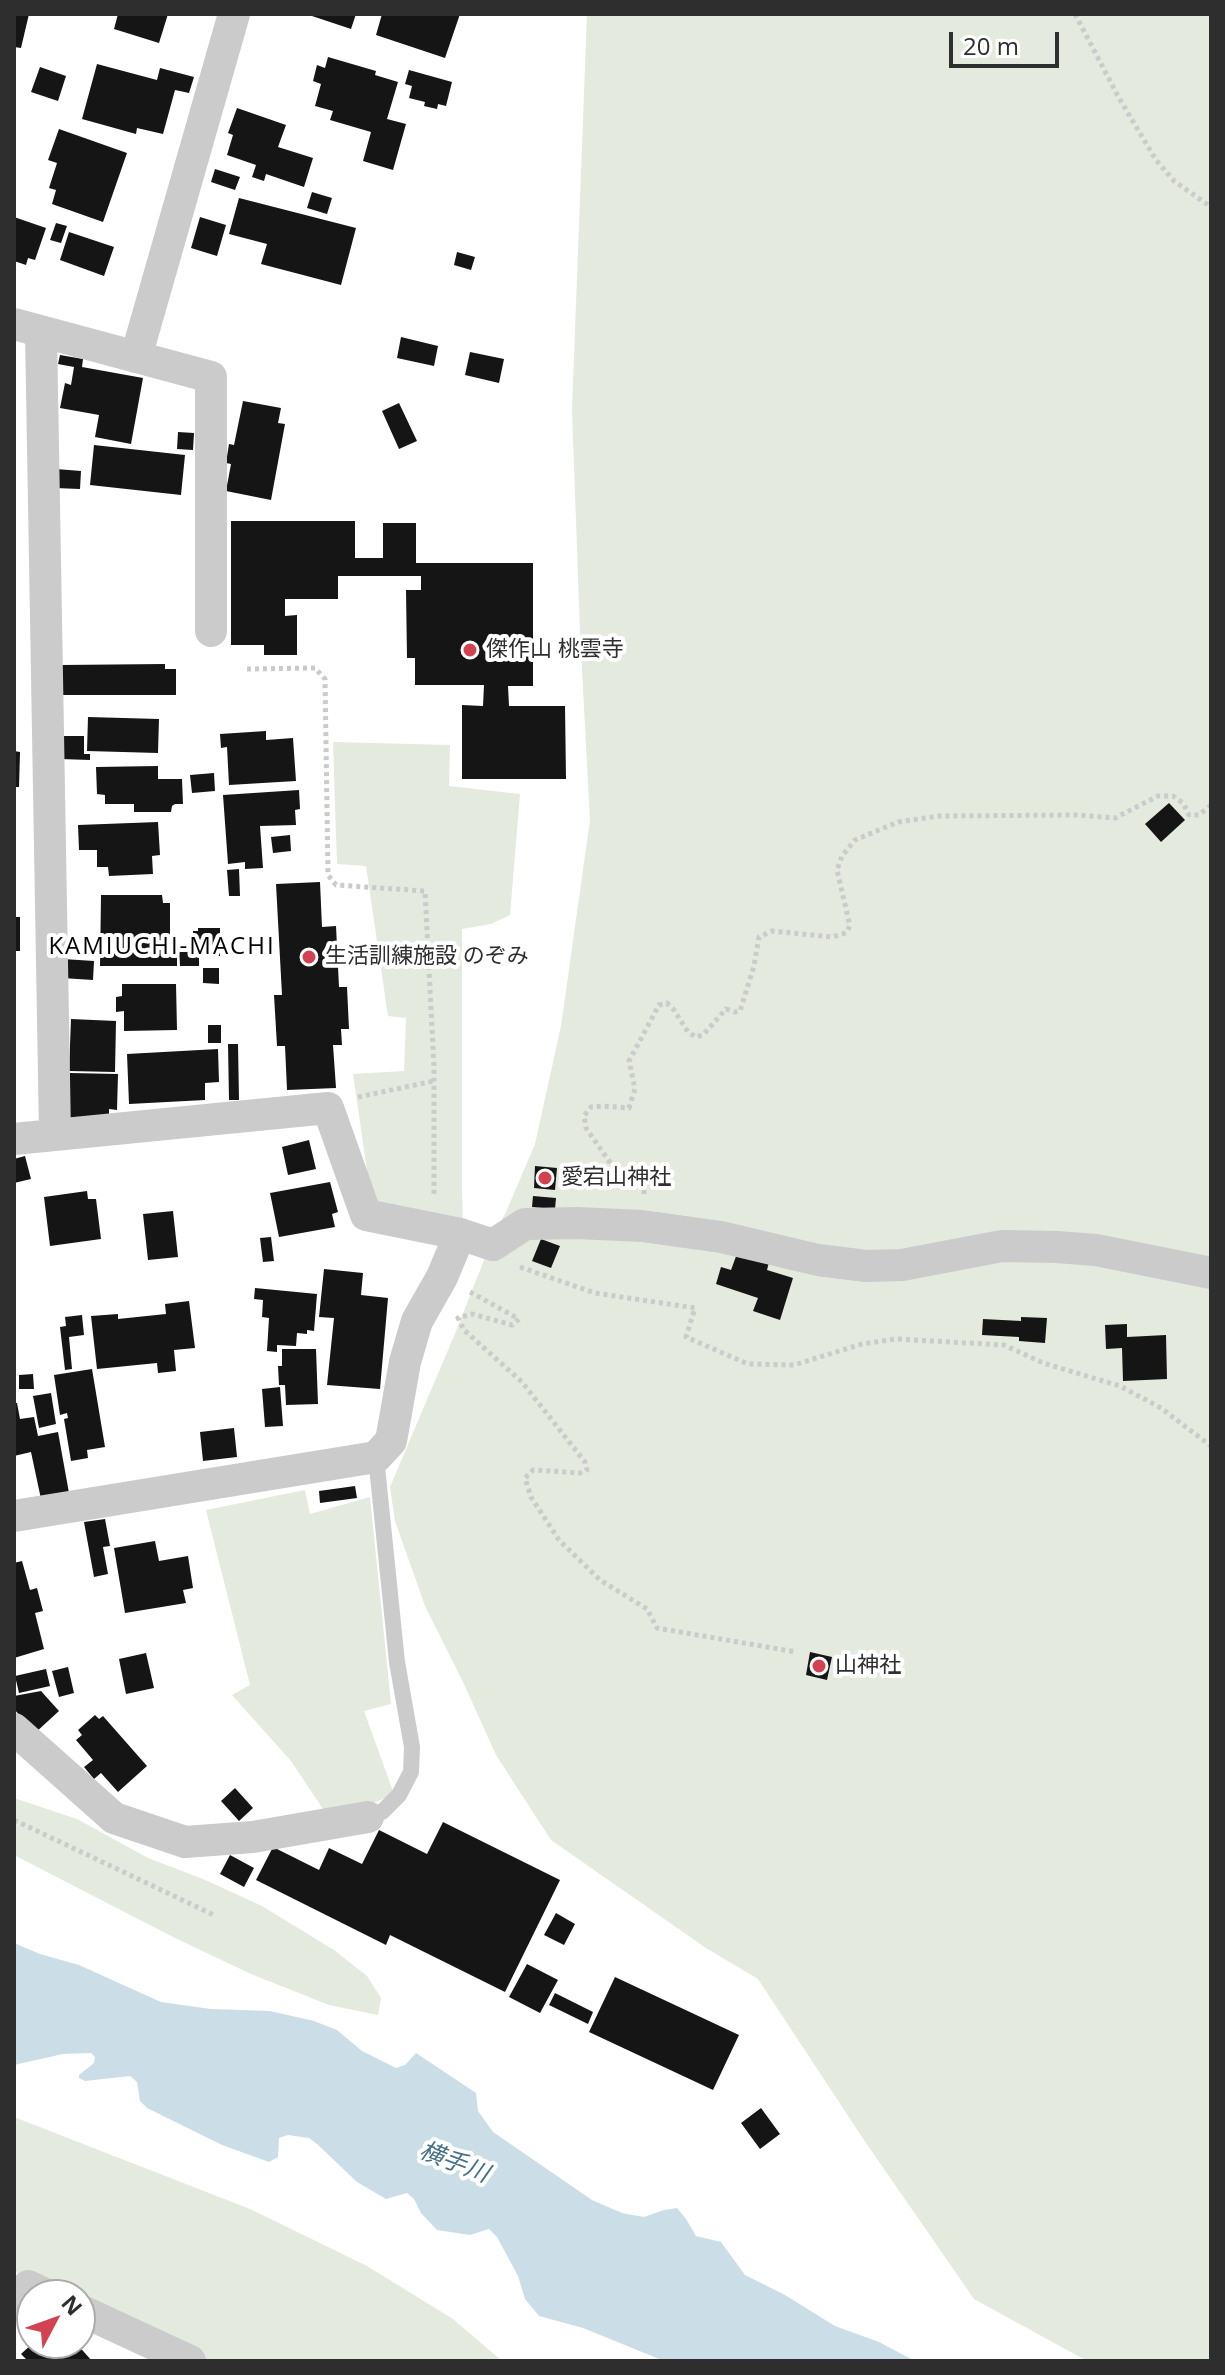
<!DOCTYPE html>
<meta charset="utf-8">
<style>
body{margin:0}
#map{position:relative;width:1225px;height:2375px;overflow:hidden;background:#fff;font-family:"Open Sans",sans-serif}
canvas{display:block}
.frame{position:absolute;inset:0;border:16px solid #2e2e2e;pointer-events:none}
.north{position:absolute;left:16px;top:2279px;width:80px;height:80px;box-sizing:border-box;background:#fff;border:2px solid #ababab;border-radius:50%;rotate:49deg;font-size:22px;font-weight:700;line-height:32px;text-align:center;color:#2e2e2e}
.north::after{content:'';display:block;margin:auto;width:28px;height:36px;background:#d34251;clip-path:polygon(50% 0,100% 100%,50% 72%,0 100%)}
.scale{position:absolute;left:949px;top:32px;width:110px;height:36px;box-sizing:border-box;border:4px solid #2e2e2e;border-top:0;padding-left:10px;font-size:24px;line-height:28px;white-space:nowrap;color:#2e2e2e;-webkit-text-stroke:6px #fff;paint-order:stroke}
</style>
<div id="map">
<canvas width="1225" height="2375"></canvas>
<div class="frame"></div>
<div class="north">N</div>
<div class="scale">20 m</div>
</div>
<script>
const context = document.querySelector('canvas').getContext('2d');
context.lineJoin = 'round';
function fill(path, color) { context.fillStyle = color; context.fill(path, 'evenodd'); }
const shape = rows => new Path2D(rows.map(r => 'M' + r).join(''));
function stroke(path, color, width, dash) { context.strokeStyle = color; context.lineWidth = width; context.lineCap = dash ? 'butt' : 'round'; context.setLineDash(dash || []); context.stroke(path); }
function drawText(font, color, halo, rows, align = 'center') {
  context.font = font + ' "Open Sans","Noto Sans JP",sans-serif'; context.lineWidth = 8; context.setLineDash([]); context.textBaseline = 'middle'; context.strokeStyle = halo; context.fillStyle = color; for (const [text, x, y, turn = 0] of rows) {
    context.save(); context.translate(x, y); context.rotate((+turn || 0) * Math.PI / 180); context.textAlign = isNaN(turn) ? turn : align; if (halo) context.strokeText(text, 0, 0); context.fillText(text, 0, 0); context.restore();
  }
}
fill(shape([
 [587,14,1211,14,1211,2361,1087,2361,974,2299,864,2140,758,1979,706,1948,551,1840,496,1755,463,1682,425,1606,395,1521,390,1487,454,1336,494,1235,506,1212,535,1144,561,1026,590,820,580,632,572,409],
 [333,742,450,745,449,786,520,794,510,915,491,924,462,929,462,1192,463,1221,372,1205,353,1074,404,1071,406,1018,388,1016,366,866,337,864],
 [305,1490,310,1514,370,1497,391,1704,364,1711,394,1794,362,1808,327,1815,291,1761,232,1695,250,1685,206,1510],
 [14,1798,77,1819,148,1858,203,1879,262,1906,334,1950,367,1976,381,1998,378,2015,329,2005,251,1974,173,1937,14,1855],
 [14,2117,250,2209,367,2266,453,2319,502,2361,190,2361,80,2295,47,2295,28,2286,14,2269]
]), '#e4eadd');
fill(shape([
 [14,1943,40,1954,79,1965,161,2002,211,2009,270,2011,314,2021,337,2030,362,2051,396,2068,405,2065,416,2053,476,2093,478,2111,493,2132,592,2200,622,2213,644,2217,664,2210,677,2208,686,2219,696,2236,721,2242,745,2275,785,2295,835,2326,879,2342,915,2361,664,2361,583,2328,539,2316,525,2299,518,2276,497,2237,489,2229,470,2235,437,2230,421,2213,414,2199,407,2193,386,2199,357,2182,317,2144,309,2138,288,2135,279,2138,278,2157,269,2162,222,2145,147,2108,140,2101,137,2082,130,2076,85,2081,79,2078,79,2075,94,2063,95,2057,91,2053,63,2054,14,2065]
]), '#cbdee8');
fill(shape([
 [14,14,29,14,21,48,14,47],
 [118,14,168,14,159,43,114,29],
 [306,14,356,14,351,29],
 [382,14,460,14,445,58,376,35],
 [328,57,376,71,375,75,398,82,387,119,406,124,393,170,363,161,371,132,330,120,333,111,315,106,321,84,313,81,317,65,325,68],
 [97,64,157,80,160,68,194,77,189,93,175,90,163,134,137,128,136,134,82,119],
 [40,67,66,76,58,101,31,92],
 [409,70,452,82,446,106,438,104,437,109,424,106,425,102,409,98,412,86,405,84],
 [237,108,286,125,278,147,313,158,304,187,266,174,264,181,252,177,256,165,227,155,233,135,228,133],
 [59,129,127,153,103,222,52,204,56,190,49,188,57,163,48,160],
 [215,169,240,177,235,190,211,182],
 [312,192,332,198,327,214,307,208],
 [239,198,356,228,341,285,261,264,267,244,229,234],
 [14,217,46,228,35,260,28,258,26,265,14,261],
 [200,217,226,225,217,256,191,248],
 [56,223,67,226,61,243,50,240],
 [69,232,114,247,104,276,60,260],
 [457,252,475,257,471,270,454,265],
 [401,337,438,346,434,366,397,358],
 [470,352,504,359,499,383,465,375],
 [60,355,83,359,82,367,143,378,131,444,95,437,99,415,60,408,65,383,71,385,74,367,58,364],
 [243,401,281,408,278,423,285,424,271,500,226,491,231,464,226,463,229,444,234,445],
 [399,403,417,441,399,449,382,411],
 [178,432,194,433,193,450,177,449],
 [94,445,185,455,181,495,90,485],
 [56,469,81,471,80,489,55,488],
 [231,521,355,521,355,558,383,558,383,523,416,523,416,563,533,563,533,686,508,686,509,706,565,706,566,779,462,779,462,705,483,706,484,685,415,685,415,658,407,658,406,590,421,590,421,576,338,576,338,599,285,599,285,616,297,615,297,655,264,655,264,645,231,645],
 [165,664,165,669,176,669,176,695,61,695,61,665],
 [88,717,159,719,158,753,87,751],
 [266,731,266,740,293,738,296,781,229,785,227,747,221,748,220,734],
 [61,736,84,736,84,754,90,754,90,760,60,759],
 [14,751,20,752,19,787,14,787],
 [158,766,158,779,182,779,183,804,175,804,172,806,171,812,134,812,134,804,105,804,105,795,97,794,96,767],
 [214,773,215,791,192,793,190,775],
 [299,790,300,809,295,810,296,825,260,826,263,868,245,869,245,862,228,864,223,795],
 [1169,803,1185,820,1161,842,1145,824],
 [158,822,160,855,152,856,153,874,109,876,108,867,97,867,97,850,79,850,78,825],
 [290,835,291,851,273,853,271,837],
 [239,869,240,896,229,896,227,870],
 [320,882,322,927,336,926,339,987,347,987,349,1029,341,1029,342,1045,333,1045,336,1088,287,1090,285,1046,277,1046,274,995,282,995,276,884],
 [101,895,162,895,163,903,170,903,170,947,177,947,177,966,100,966],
 [14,917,20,917,20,951,14,951],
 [198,928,220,928,220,956,199,956,199,966,180,966,179,946,193,946,193,931,198,931],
 [63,959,94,961,93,980,62,978],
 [203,968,219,968,219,984,203,983],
 [122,984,176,984,177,1030,124,1031,124,1011,116,1012,116,997,122,996],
 [71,1019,116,1021,115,1072,69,1071],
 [208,1025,221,1025,221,1043,208,1043],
 [228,1044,238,1044,239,1100,229,1100],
 [218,1049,219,1082,205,1083,205,1100,129,1104,127,1054],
 [70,1073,118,1074,117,1110,109,1109,109,1119,70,1118],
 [309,1140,316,1169,288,1175,282,1147],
 [25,1156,31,1179,14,1183,14,1159],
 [535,1166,557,1168,555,1190,534,1188],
 [330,1182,338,1212,332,1214,335,1227,279,1237,270,1193],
 [87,1191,88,1199,96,1199,101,1239,50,1246,44,1197],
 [533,1196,556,1198,555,1209,532,1207],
 [173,1211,178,1257,148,1260,143,1214],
 [271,1237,274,1261,263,1262,260,1238],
 [541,1239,560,1246,551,1268,532,1261],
 [738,1251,769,1262,767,1270,793,1278,780,1320,753,1311,758,1298,716,1284,721,1267,731,1270],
 [324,1269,363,1273,361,1295,388,1298,380,1389,327,1385,334,1318,319,1317],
 [255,1288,317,1294,314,1331,307,1330,307,1334,297,1333,296,1346,277,1345,277,1352,267,1351,269,1318,262,1317,263,1300,254,1299],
 [189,1301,195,1348,174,1350,176,1371,158,1373,157,1363,97,1369,91,1316,118,1314,118,1319,166,1314,165,1304],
 [82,1315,84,1335,69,1337,72,1369,65,1370,60,1327,66,1326,65,1317],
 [1021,1317,1047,1318,1045,1343,1019,1341,1019,1337,982,1335,983,1319,1021,1321],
 [1127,1324,1127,1337,1166,1335,1167,1379,1123,1381,1122,1348,1106,1349,1105,1325],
 [282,1349,316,1349,318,1404,286,1405,285,1385,279,1385,278,1366,282,1366],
 [92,1369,105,1447,87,1450,88,1458,71,1461,64,1419,68,1418,67,1413,60,1415,54,1375],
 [33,1374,34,1389,19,1389,19,1375],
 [280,1387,283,1426,265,1427,262,1389],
 [51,1393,56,1424,39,1428,33,1396],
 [14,1403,17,1403,20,1419,34,1417,38,1436,58,1432,69,1493,41,1499,31,1452,14,1456],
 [234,1428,237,1457,203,1461,200,1432],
 [355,1486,357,1498,320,1503,319,1491],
 [105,1519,110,1546,103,1547,108,1574,94,1577,84,1522],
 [155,1541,159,1561,188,1556,193,1588,183,1590,186,1603,125,1613,114,1548],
 [22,1561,30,1590,37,1588,43,1611,35,1613,44,1649,14,1658,14,1563],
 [810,1652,832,1657,827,1680,806,1675],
 [146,1653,154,1688,126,1694,119,1659],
 [68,1667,74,1693,59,1697,52,1671],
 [46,1669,50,1686,19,1693,15,1676],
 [41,1691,59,1711,35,1733,14,1709,14,1696],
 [95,1715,99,1719,103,1716,147,1766,118,1792,101,1773,94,1779,84,1767,93,1760,76,1740,82,1735,78,1730],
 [235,1788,253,1808,239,1821,221,1801],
 [443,1822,560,1880,505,1992,390,1935,386,1945,256,1880,273,1847,319,1870,329,1848,362,1864,379,1830,427,1854],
 [230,1855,254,1868,244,1887,220,1874],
 [556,1913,575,1924,564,1945,544,1935],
 [527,1964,558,1980,540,2013,509,1997],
 [615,1977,739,2035,713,2090,589,2032],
 [555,1993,593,2012,588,2024,549,2005],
 [761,2108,780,2134,760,2149,741,2123],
 [33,2343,76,2343,92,2361,28,2361,21,2354]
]), '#151515');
stroke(shape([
 [1075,14,1119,98,1156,160,1174,181,1211,207],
 [247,669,315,668,325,679,328,875,336,885,425,891,434,1067,434,1197],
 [358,1097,434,1081],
 [644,1194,644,1188,611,1164,586,1128,584,1116,591,1107,603,1106,629,1108,635,1089,629,1061,659,1005,667,1003,674,1010,688,1032,696,1037,703,1035,726,1009,735,1012,740,1011,754,966,759,937,772,931,832,937,846,933,850,926,837,870,842,856,855,840,898,822,939,816,1077,815,1115,818,1158,796,1173,796,1183,803,1189,815,1199,815,1211,805],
 [520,1267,595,1293,695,1308,686,1337,748,1364,794,1365,862,1344,896,1339,1004,1345,1043,1363,1120,1386,1161,1408,1211,1446],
 [470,1292,519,1319,512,1325,472,1314,458,1318,464,1330,522,1382,585,1462,587,1470,580,1473,533,1470,525,1478,531,1497,559,1540,600,1580,647,1609,657,1628,796,1652],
 [14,1820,216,1916]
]), '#cbcbcb', 5, [4, 4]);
stroke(shape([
 [368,1817,382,1812,399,1795,411,1772,412,1747,397,1662,376,1457]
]), '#cbcbcb', 16);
stroke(shape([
 [14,324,211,377,211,631],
 [41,332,55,1134],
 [136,357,234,14],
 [14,1139,328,1108,366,1215,460,1234,493,1245,525,1224,577,1223,642,1226,721,1237,818,1260,866,1266,902,1265,1002,1246,1057,1247,1096,1250,1211,1273],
 [14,1516,376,1457,391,1441,405,1362,417,1321,442,1277,460,1234],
 [14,1729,114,1818,185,1842,253,1837,368,1817],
 [14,2299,28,2286,47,2295],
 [80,2310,190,2361]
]), '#cbcbcb', 32);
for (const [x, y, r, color] of [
 [470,650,8,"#d34251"],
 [309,957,8,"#d34251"],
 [545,1178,8,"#d34251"],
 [819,1666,8,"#d34251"]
]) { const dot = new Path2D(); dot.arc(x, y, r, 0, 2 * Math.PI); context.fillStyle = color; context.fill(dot); stroke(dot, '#fff', 3); }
drawText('22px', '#2e2e2e', '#fff', [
 ["傑作山 桃雲寺",486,650],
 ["生活訓練施設 のぞみ",325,957],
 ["愛宕山神社",561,1178],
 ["山神社",835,1666]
], 'left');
context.letterSpacing = '2px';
drawText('24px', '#000', '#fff', [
 ["KAMIUCHI-MACHI",162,947]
]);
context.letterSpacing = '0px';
drawText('italic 24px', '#446f88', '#fff', [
 ["横手川",454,2163,21]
]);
</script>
